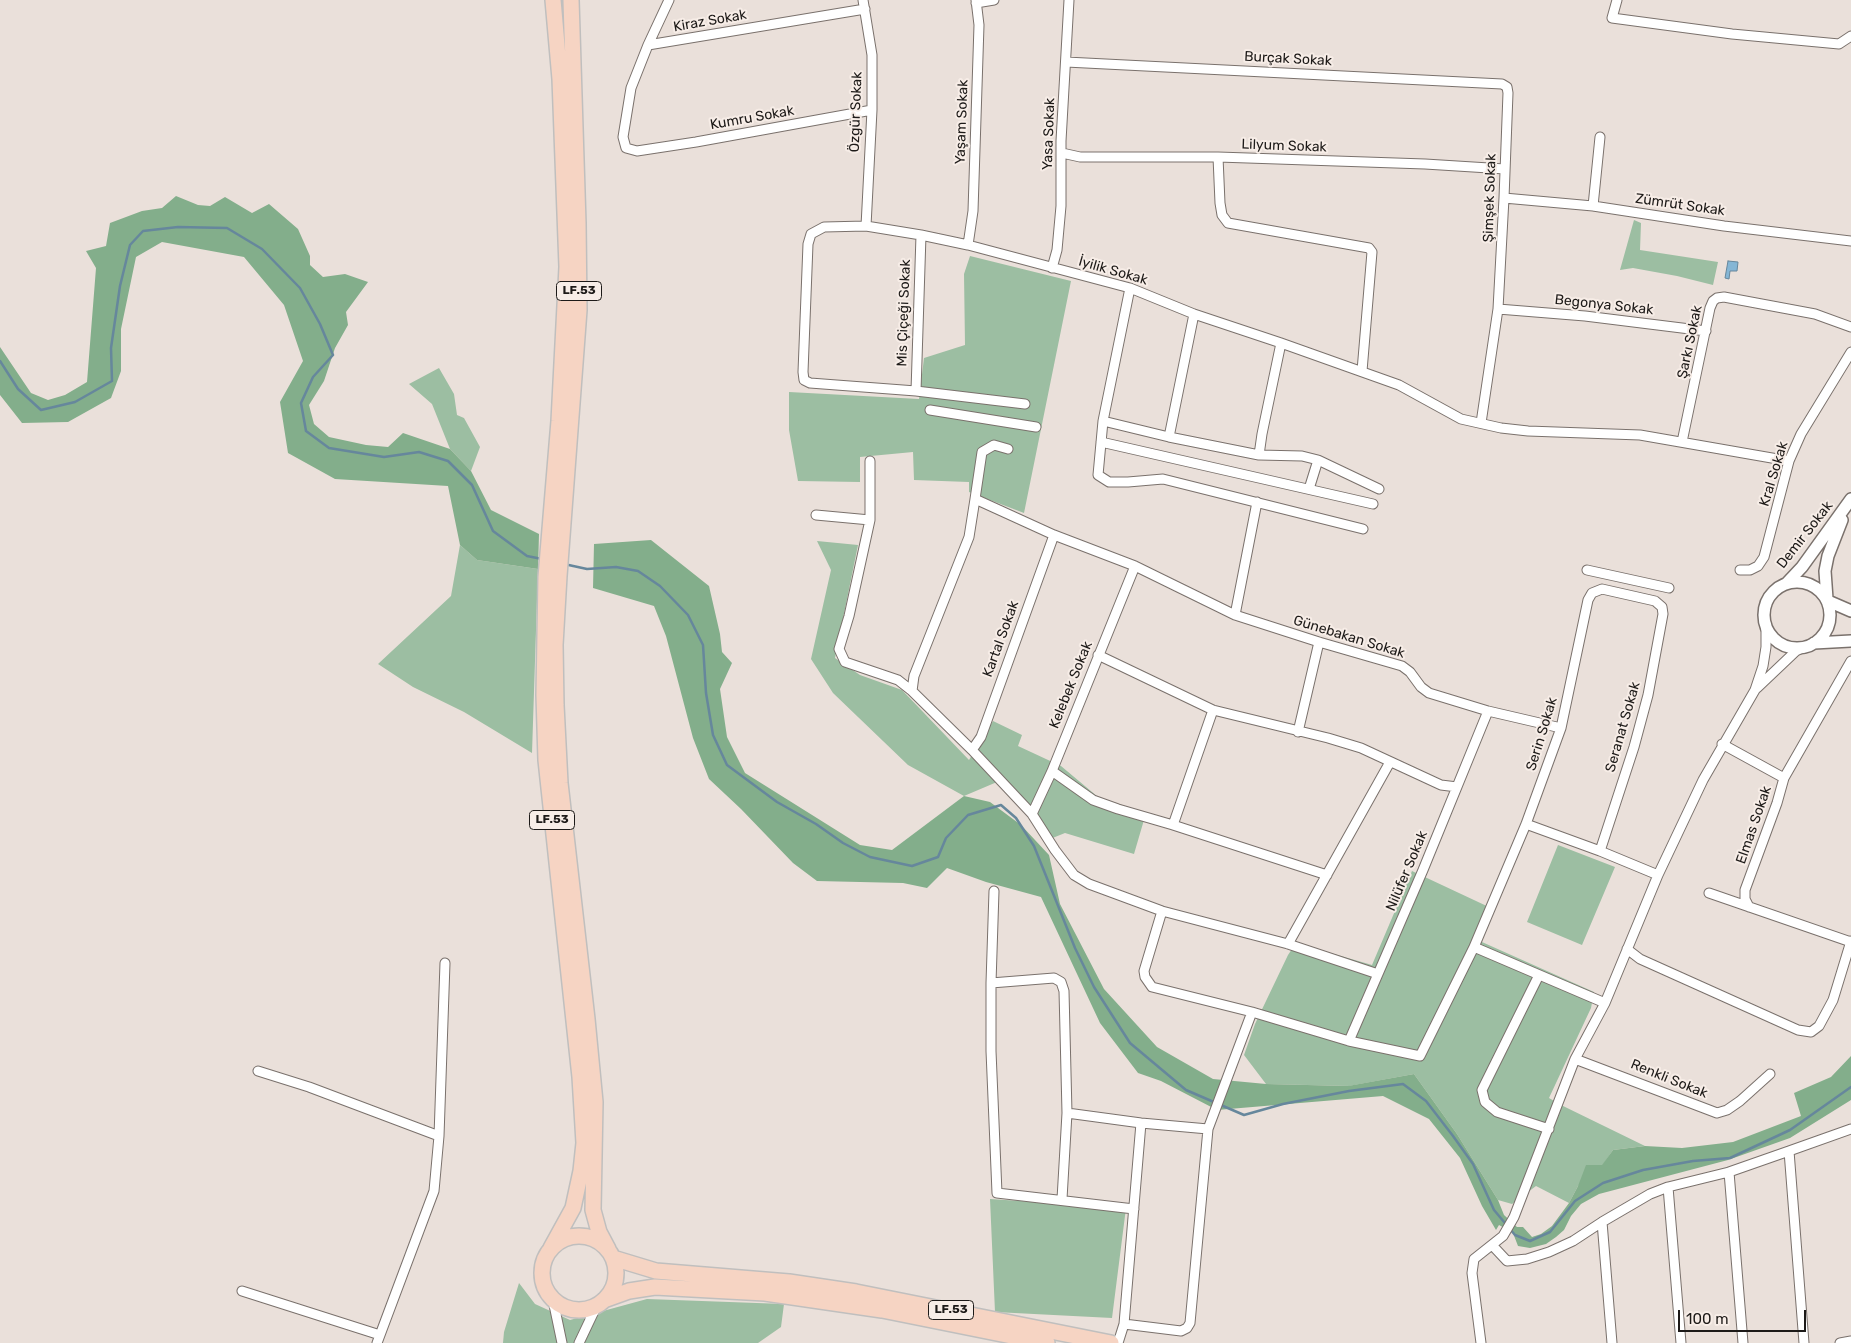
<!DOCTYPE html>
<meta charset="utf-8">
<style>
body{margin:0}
#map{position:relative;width:1851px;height:1343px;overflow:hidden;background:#eae0da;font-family:Rubik,sans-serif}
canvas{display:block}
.scale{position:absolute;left:1678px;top:1310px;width:128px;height:22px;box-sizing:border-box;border:2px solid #1d1a18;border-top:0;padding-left:6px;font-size:15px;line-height:18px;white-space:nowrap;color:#1d1a18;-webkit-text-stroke:4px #f7ede7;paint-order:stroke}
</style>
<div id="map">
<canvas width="1851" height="1343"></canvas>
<div class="scale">100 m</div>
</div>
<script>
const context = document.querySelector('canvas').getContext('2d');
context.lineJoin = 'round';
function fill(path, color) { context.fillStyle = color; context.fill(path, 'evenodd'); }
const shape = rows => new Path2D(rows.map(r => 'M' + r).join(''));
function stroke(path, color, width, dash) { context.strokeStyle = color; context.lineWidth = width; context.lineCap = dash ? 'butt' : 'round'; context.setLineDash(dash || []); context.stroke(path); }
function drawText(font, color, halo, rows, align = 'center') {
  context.font = font + ' Rubik,sans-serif'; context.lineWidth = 4; context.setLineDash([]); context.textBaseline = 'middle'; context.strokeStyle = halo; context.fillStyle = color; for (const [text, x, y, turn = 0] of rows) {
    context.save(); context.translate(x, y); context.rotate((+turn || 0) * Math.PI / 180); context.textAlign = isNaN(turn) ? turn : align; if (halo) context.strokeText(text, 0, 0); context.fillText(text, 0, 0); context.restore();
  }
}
fill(shape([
 [1634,220,1641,223,1640,250,1718,262,1713,285,1677,276,1633,268,1620,270],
 [970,256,1071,281,1024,513,969,492,969,482,914,480,913,452,860,457,860,482,798,481,789,430,789,392,919,399,924,358,965,345,964,274],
 [439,368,454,394,457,415,464,418,480,447,471,471,450,449,432,404,409,384],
 [817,541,858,545,835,658,860,675,902,690,969,760,993,721,1022,735,1018,746,1061,766,1098,797,1146,813,1134,854,1065,833,1050,839,997,782,964,796,908,765,833,693,811,659,831,570],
 [460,545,477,560,538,569,532,753,464,712,413,687,378,664,451,596],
 [1558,845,1615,867,1582,945,1527,922],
 [1412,871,1491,908,1473,938,1594,992,1591,1008,1549,1098,1561,1105,1645,1146,1613,1150,1602,1166,1578,1186,1569,1203,1536,1186,1512,1204,1498,1200,1457,1134,1414,1074,1349,1086,1266,1084,1244,1055,1255,1024,1288,955,1296,943,1372,965],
 [990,1199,1126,1208,1112,1318,995,1312],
 [519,1283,535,1304,570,1320,647,1299,784,1304,781,1327,758,1343,503,1343,504,1332]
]), '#9cbea2');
fill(shape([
 [176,196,198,205,210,206,225,197,252,213,269,204,298,229,310,256,310,265,323,277,345,274,368,282,346,312,348,325,335,348,324,381,309,405,314,424,329,437,366,445,388,447,403,433,450,449,471,471,491,510,539,534,538,569,477,560,460,545,448,486,335,479,288,453,280,402,303,361,284,305,244,257,162,242,136,257,121,329,121,371,111,398,68,422,22,423,0,395,0,347,31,393,48,400,65,395,87,382,96,268,86,251,106,246,110,223,142,211,162,208],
 [651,540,709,586,720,634,722,652,732,663,720,689,727,737,745,773,860,845,892,850,964,796,990,802,1021,825,1049,855,1060,904,1104,989,1157,1047,1213,1079,1266,1084,1348,1086,1414,1074,1457,1134,1498,1200,1504,1215,1517,1227,1523,1227,1532,1237,1541,1234,1552,1226,1569,1203,1578,1186,1586,1165,1602,1165,1613,1150,1645,1146,1682,1148,1733,1142,1801,1116,1794,1093,1831,1077,1851,1056,1851,1100,1790,1138,1728,1160,1599,1194,1581,1204,1571,1216,1564,1230,1556,1237,1546,1244,1530,1248,1518,1246,1513,1233,1499,1225,1496,1230,1482,1206,1460,1158,1429,1119,1383,1096,1217,1110,1161,1081,1138,1073,1100,1023,1041,897,986,882,947,868,927,888,903,883,817,881,793,863,741,809,709,779,693,738,666,636,654,606,593,588,594,544]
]), '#83ae8b');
const water = shape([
 [1728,261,1738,262,1737,271,1730,271,1729,279,1725,278,1728,261]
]);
fill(water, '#85b6d5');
stroke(water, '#66879c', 1);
stroke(shape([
 [0,361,18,389,41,410,75,402,112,381,111,348,120,286,130,245,143,231,178,227,227,228,262,249,300,288,320,324,333,355,313,377,301,403,306,431,329,448,384,457,419,452,448,461,472,485,493,531,527,556,542,559],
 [564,564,587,569,616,567,638,571,660,586,688,615,703,645,706,693,713,735,727,765,777,802,816,824,843,843,870,857,912,866,938,857,946,838,968,815,1001,805,1016,818,1034,846,1075,948,1094,987,1130,1043,1186,1090,1244,1115,1283,1104,1349,1091,1403,1084,1426,1101,1453,1136,1473,1164,1494,1210,1515,1235,1530,1241,1550,1232,1575,1201,1603,1183,1643,1170,1693,1161,1730,1158,1790,1130,1851,1087]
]), '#66879c', 2.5);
const minor = shape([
 [669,0,648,45,631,88,623,137,626,148,637,151,696,142,872,110],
 [863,0,872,55,872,110,866,226],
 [1617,0,1612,18,1732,34,1839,44,1851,36],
 [976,3,994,0],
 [648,45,865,9],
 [1066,62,1502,84,1507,87,1508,93,1504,198,1498,309,1481,423],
 [1062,153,1080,157,1218,157,1425,164,1505,169],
 [1218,157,1220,203,1222,215,1228,223,1369,248,1372,252,1362,371],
 [1504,198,1593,206,1724,226,1851,241],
 [1593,206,1600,137],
 [968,245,973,211,979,25,976,0],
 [1052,268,1057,250,1061,206,1061,141,1069,0],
 [1130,288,1103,421,1098,475,1109,482,1128,482,1163,479,1363,529],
 [1498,309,1585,316,1706,331],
 [916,391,921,235],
 [1025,404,916,391,810,383,804,380,803,372,808,244,811,234,824,227,866,226,921,235,968,245,1130,288,1194,314,1281,343,1399,385,1461,419,1501,428,1528,431,1640,435,1789,461],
 [930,410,1036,427],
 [1103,421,1169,437,1259,455,1302,456,1318,460,1309,489],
 [1169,437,1194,314],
 [1101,442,1373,504],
 [1682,442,1710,308,1713,301,1717,298,1724,297,1815,314,1851,327],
 [1259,455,1262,434,1281,343],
 [1318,460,1379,489],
 [870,461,870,520,849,616,839,649,845,662,898,680,912,691],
 [975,499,982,452,994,445,1008,449],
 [816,515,870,520],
 [1587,570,1669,588],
 [1740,570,1750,570,1758,566,1764,557,1789,461,1801,434,1851,352],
 [1235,615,1257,502],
 [1098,655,1213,710,1328,738,1361,748,1441,785,1457,787],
 [1757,688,1796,651,1804,647],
 [1298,732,1319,642],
 [1722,744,1784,778],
 [972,750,981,737,1054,535],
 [1052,771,1093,800,1118,809,1173,825,1327,875],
 [1032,814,1052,771,1135,566],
 [1526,824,1600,851,1658,875],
 [1173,825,1213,710],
 [994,891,991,983,991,1051,997,1193,1134,1209],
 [1709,893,1851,942],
 [1749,907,1745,899,1745,890,1777,803,1784,778,1851,661],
 [1162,911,1144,971,1145,977,1152,987,1252,1012,1349,1041,1420,1056,1474,947,1526,824,1561,728,1588,600,1592,593,1602,589,1655,601,1662,607,1663,614,1648,695,1634,747,1600,851],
 [1288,944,1390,762],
 [1474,947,1605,1003],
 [1627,949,1640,959,1798,1030,1811,1032,1819,1026,1833,1000,1851,941],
 [1378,974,1288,944,1162,911,1089,884,1074,875,1055,850,1032,814,972,750,912,691,914,676,969,537,975,499,1054,535,1135,566,1235,615,1319,642,1402,666,1410,672,1421,687,1429,693,1488,711,1561,728],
 [1539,975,1482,1090,1485,1102,1497,1112,1549,1129],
 [991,983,1054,978,1061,982,1064,991,1067,1113,1062,1199],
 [1349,1041,1423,870,1488,711],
 [1575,1059,1717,1113,1727,1110,1740,1101,1770,1074],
 [258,1071,309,1087,439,1136],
 [1067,1113,1141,1123,1208,1129],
 [1789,1151,1851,1129],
 [1729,1172,1789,1151,1804,1343],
 [1668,1187,1681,1343],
 [1602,1222,1612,1343],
 [1492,1245,1507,1261,1527,1259,1549,1252,1573,1241,1602,1222,1650,1194,1668,1187,1729,1172,1743,1343],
 [242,1291,380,1335],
 [553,1300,562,1343],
 [1124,1324,1181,1331,1187,1328,1190,1323,1208,1129,1252,1012],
 [377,1343,434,1191,439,1136,445,963],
 [579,1343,597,1305],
 [1118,1343,1124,1324,1141,1123],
 [1481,1343,1472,1273,1474,1259,1503,1236,1514,1217,1575,1059,1605,1003,1658,875,1703,780,1755,690,1763,666,1766,647,1766,624],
 [1840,1343,1851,1341]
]);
const tertiary = shape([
 '1764 615a33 33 0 1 1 66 0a33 33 0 1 1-66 0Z',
 [1786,584,1802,567,1851,499],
 [1827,599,1825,571,1828,556,1842,520],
 [1828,601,1851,611],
 [1814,643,1851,641]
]);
const trunk = shape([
 [571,0,578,223,579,310,559,576,555,645,556,705,560,783,587,1019,595,1102,593,1210,599,1232,608,1249],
 '542 1273a37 37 0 1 1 74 0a37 37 0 1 1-74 0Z',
 [551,1248,573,1208,581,1171,584,1143,580,1077,546,760,544,695,546,577,559,421,567,267,560,79,553,0],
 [613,1258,656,1271,789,1282,856,1292,1111,1343],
 [604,1300,629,1291,655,1287,765,1293,882,1310,1047,1343]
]);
stroke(minor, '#7a716c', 11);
stroke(tertiary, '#7a716c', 14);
stroke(trunk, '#c0bfbe', 18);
stroke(minor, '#fff', 9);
stroke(tertiary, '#fff', 11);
stroke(trunk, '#f6d4c3', 15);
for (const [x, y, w] of [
 [579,291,45],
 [552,820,45],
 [951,1310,45]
]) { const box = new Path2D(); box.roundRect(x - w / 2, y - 9.5, w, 19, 4); context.fillStyle = '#f7ede7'; context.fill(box); stroke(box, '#1d1a18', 1); }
drawText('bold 12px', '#1d1a18', null, [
 ["LF.53",579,291],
 ["LF.53",552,820],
 ["LF.53",951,1310]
]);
drawText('14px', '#1d1a18', '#f7ede7', [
 ["Kiraz Sokak",710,21,-10],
 ["Burçak Sokak",1288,59,3],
 ["Özgür Sokak",856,112,-88],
 ["Kumru Sokak",752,118,-10],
 ["Yaşam Sokak",962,122,-88],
 ["Yasa Sokak",1049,134,-88],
 ["Lilyum Sokak",1284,146,2],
 ["Şimşek Sokak",1490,198,-88],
 ["Zümrüt Sokak",1680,205,8],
 ["İyilik Sokak",1113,271,16],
 ["Begonya Sokak",1604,305,6],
 ["Mis Çiçeği Sokak",904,313,-88],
 ["Şarkı Sokak",1690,342,-78],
 ["Kral Sokak",1774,474,-73],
 ["Demir Sokak",1805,535,-52],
 ["Günebakan Sokak",1349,637,17],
 ["Kartal Sokak",1001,639,-70],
 ["Kelebek Sokak",1071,685,-68],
 ["Seranat Sokak",1623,727,-74],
 ["Serin Sokak",1542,734,-73],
 ["Elmas Sokak",1754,825,-71],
 ["Nilüfer Sokak",1407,871,-67],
 ["Renkli Sokak",1669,1079,22]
]);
</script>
